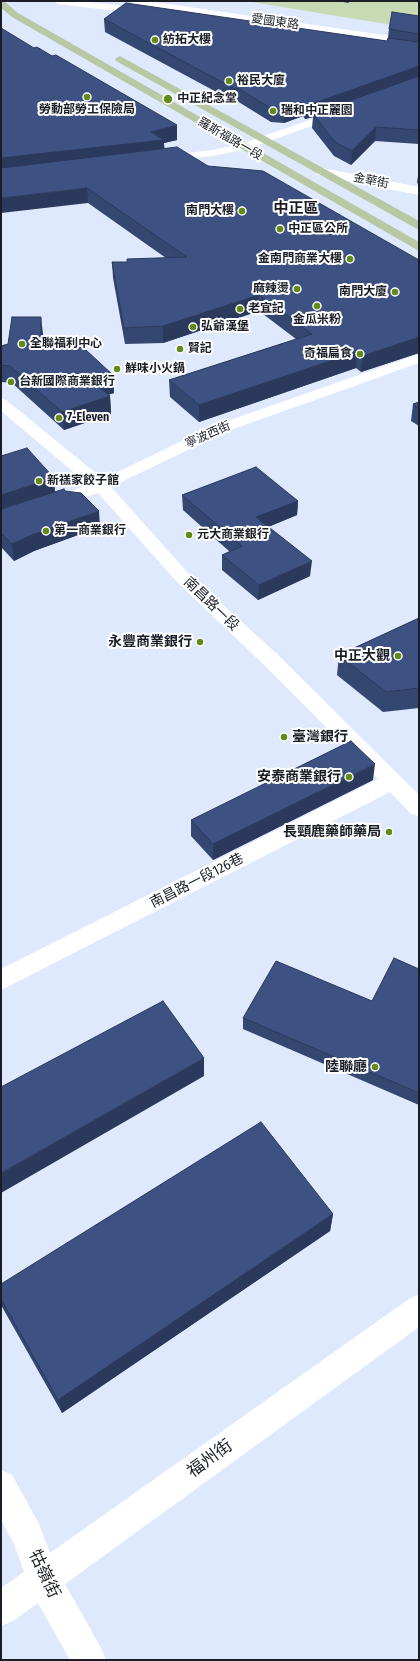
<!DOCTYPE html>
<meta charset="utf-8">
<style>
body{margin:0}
#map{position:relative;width:420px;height:1661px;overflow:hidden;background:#dfe9fd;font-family:"Fira Sans Condensed",sans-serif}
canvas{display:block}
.frame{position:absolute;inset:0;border:2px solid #191d26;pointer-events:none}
</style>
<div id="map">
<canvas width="420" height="1661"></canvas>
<div class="frame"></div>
</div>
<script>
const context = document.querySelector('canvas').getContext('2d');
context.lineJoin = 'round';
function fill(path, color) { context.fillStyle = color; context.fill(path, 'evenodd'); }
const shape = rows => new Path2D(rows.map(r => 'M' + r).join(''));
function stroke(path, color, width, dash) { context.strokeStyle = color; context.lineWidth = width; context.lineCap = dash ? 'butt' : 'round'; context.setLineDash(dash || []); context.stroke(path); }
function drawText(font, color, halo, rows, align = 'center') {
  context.font = font + ' "Fira Sans Condensed","Noto Sans TC",sans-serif'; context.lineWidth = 4; context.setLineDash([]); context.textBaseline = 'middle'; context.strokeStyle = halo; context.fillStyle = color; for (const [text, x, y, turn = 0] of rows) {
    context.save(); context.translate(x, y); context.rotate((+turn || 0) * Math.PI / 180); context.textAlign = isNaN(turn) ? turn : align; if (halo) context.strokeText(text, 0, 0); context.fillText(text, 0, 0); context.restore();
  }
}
fill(shape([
 [246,1,419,1,419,29,349,18]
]), '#c8dab4');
fill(shape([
 [53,1,81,1,150,9,155,12,150,15,58,4,53,1],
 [131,1,147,1,419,40,419,46,135,5,132,4,131,1],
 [341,109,345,110,346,112,345,114,247,149,213,156,161,162,155,159,161,156,213,150,241,144,341,109],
 [322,168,419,187,419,195,318,175,316,172,318,169,322,168],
 [419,354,419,363,225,432,111,487,189,574,276,653,419,795,419,816,411,814,390,792,1,990,1,969,378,779,262,663,177,582,98,493,1,525,1,514,89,485,1,411,1,398,6,400,103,479,213,426,419,354],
 [419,1294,419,1327,65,1584,101,1648,106,1660,70,1660,38,1603,13,1621,1,1626,1,1588,24,1572,14,1544,1,1520,1,1470,12,1475,39,1524,50,1553,409,1299,419,1294]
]), '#fff');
fill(shape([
 [1,1,4,1,18,13,419,242,419,251,12,17,1,8,1,1],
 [120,56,419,221,419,230,116,61,115,59,120,56]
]), '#b7c8a3');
fill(shape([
 [338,1,351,1,348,3],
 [419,16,419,144,375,141,351,165,334,156,312,128,313,117,305,119,303,116,284,123,271,122,237,101,235,102,105,32,104,19,387,41,388,38,389,29],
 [1,28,177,140,164,143,164,149,208,166,419,260,419,353,361,372,356,368,199,422,170,397,169,380,296,339,259,311,163,343,125,344,113,278,112,262,127,262,166,258,88,203],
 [419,169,419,184,417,183],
 [43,334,43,347,113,375,114,393,108,395,110,396,111,414,64,430,12,383,1,382,1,346],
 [419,402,419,426,411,421,413,404],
 [1,456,54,478,55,492,100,527,34,551,14,561,1,547],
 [182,495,298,501,297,515,268,527,310,576,258,600,222,570,222,555,230,552,183,510],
 [419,618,419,708,383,712,337,675,339,655],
 [373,780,213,860,191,836,191,820],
 [419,969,419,1105,243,1029,243,1018,372,1001],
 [333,1214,330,1231,62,1413,1,1305,1,1284]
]), '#344771');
fill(shape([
 [419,66,419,79,313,114,313,117,305,119,306,106],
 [238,88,237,101,235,102,235,89],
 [303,103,303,116,284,123,285,109],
 [177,125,177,140,164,143,165,154,1,172,1,158,151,132],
 [376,127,375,141,351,165,352,151],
 [87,188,88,203,1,213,1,198],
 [259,295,259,311,163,343,163,326],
 [41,317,43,334,42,365,41,348],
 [419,337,419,353,361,372,363,356],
 [357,352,356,368,199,422,199,405],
 [113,375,114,393,94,399,93,382],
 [110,396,111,414,64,430,62,412],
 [54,478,55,494,1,512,1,495],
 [298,501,297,515,256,532,256,517],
 [99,511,100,527,34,551,14,561,12,544,32,535],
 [312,561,310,576,258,600,259,585],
 [375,764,373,780,213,860,213,844],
 [204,1058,204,1076,1,1193,1,1173],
 [333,1214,330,1231,62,1413,58,1400]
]), '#2b395c');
const building = shape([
 [126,3,387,41,388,38,419,42,419,66,306,106,303,103,285,109,272,109,238,88,235,89,104,19,126,3],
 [392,12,419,16,419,34,389,29,392,12],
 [1,28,34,48,37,47,52,56,56,55,177,125,151,132,164,140,1,158,1,28],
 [419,76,419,130,376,127,352,151,335,142,313,114,419,76],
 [177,147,208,166,263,171,419,260,419,337,363,356,357,352,199,405,169,380,312,334,259,295,163,326,124,328,112,262,127,262,127,259,187,257,87,188,1,198,1,168,177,147],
 [12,317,41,317,41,348,73,338,113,375,93,382,110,396,62,412,10,366,1,365,1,346,8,344,12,317],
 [419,402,419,408,413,404,419,402],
 [27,448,54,478,1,495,1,456,27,448],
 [256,467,298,501,256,517,312,561,259,585,222,555,242,546,182,495,256,467],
 [64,489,65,491,81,493,99,511,32,535,12,544,1,533,1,509,64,489],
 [419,618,419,688,386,692,339,655,419,618],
 [351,741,375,764,213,844,191,820,351,741],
 [394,958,419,969,419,1093,243,1018,276,961,372,1001,394,958],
 [163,1001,204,1058,1,1173,1,1087,163,1001],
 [261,1122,333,1214,58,1400,1,1299,1,1284,261,1122]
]);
fill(building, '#3d5283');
stroke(building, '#2b395c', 1);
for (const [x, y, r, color] of [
 [155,40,4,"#628a16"],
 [229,81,4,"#628a16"],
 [87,97,4,"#628a16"],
 [168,99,5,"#628a16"],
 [273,111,4,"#628a16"],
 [242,211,4,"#628a16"],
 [280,229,4,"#628a16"],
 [350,259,4,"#628a16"],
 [297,289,4,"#628a16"],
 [395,292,4,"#628a16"],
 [317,306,4,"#628a16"],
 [240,309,4,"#628a16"],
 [193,327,4,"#628a16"],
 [22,344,4,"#628a16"],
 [180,349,4,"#628a16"],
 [360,354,4,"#628a16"],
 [117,369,4,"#628a16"],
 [11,382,4,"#628a16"],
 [59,418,4,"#628a16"],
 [39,481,4,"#628a16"],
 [46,531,4,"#628a16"],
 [189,535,4,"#628a16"],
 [200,642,4,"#628a16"],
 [398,656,4,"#628a16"],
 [284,737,4,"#628a16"],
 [349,777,4,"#628a16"],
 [389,832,4,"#628a16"],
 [375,1067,4,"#628a16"]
]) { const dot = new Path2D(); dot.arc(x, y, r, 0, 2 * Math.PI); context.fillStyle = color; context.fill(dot); stroke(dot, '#fff', 1.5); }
drawText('12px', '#191d26', '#fff', [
 ["愛國東路",275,22,8],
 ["羅斯福路一段",230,139,30],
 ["金華街",371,181,11],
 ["寧波西街",208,435,-24]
]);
drawText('bold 12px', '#191d26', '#fff', [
 ["紡拓大樓",163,40],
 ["裕民大廈",237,81],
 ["中正紀念堂",177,99],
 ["勞動部勞工保險局",87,110,"center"],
 ["瑞和中正麗園",281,111],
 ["南門大樓",234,211,"right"],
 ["中正區公所",288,229],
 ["金南門商業大樓",342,259,"right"],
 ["麻辣燙",289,289,"right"],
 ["南門大廈",387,292,"right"],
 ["老宜記",248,309],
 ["金瓜米粉",317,320,"center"],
 ["弘爺漢堡",201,327],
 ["全聯福利中心",30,344],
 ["賢記",188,349],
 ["奇福扁食",352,354,"right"],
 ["鮮味小火鍋",125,369],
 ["台新國際商業銀行",19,382],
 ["7-Eleven",67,418],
 ["新禚家餃子館",47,481],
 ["第一商業銀行",54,531],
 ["元大商業銀行",197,535]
], 'left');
drawText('14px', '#191d26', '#fff', [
 ["南昌路一段",211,604,44],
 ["南昌路一段126巷",197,881,-27]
]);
drawText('bold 14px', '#191d26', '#fff', [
 ["永豐商業銀行",192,642],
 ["中正大觀",390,656],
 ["臺灣銀行",292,737,"left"],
 ["安泰商業銀行",341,777],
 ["長頸鹿藥師藥局",381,832],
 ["陸聯廳",367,1067]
], 'right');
drawText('bold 15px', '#191d26', '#fff', [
 ["中正區",296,209]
]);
drawText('17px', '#191d26', '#fff', [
 ["福州街",210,1459,-36],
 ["牯嶺街",44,1574,65]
]);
</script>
